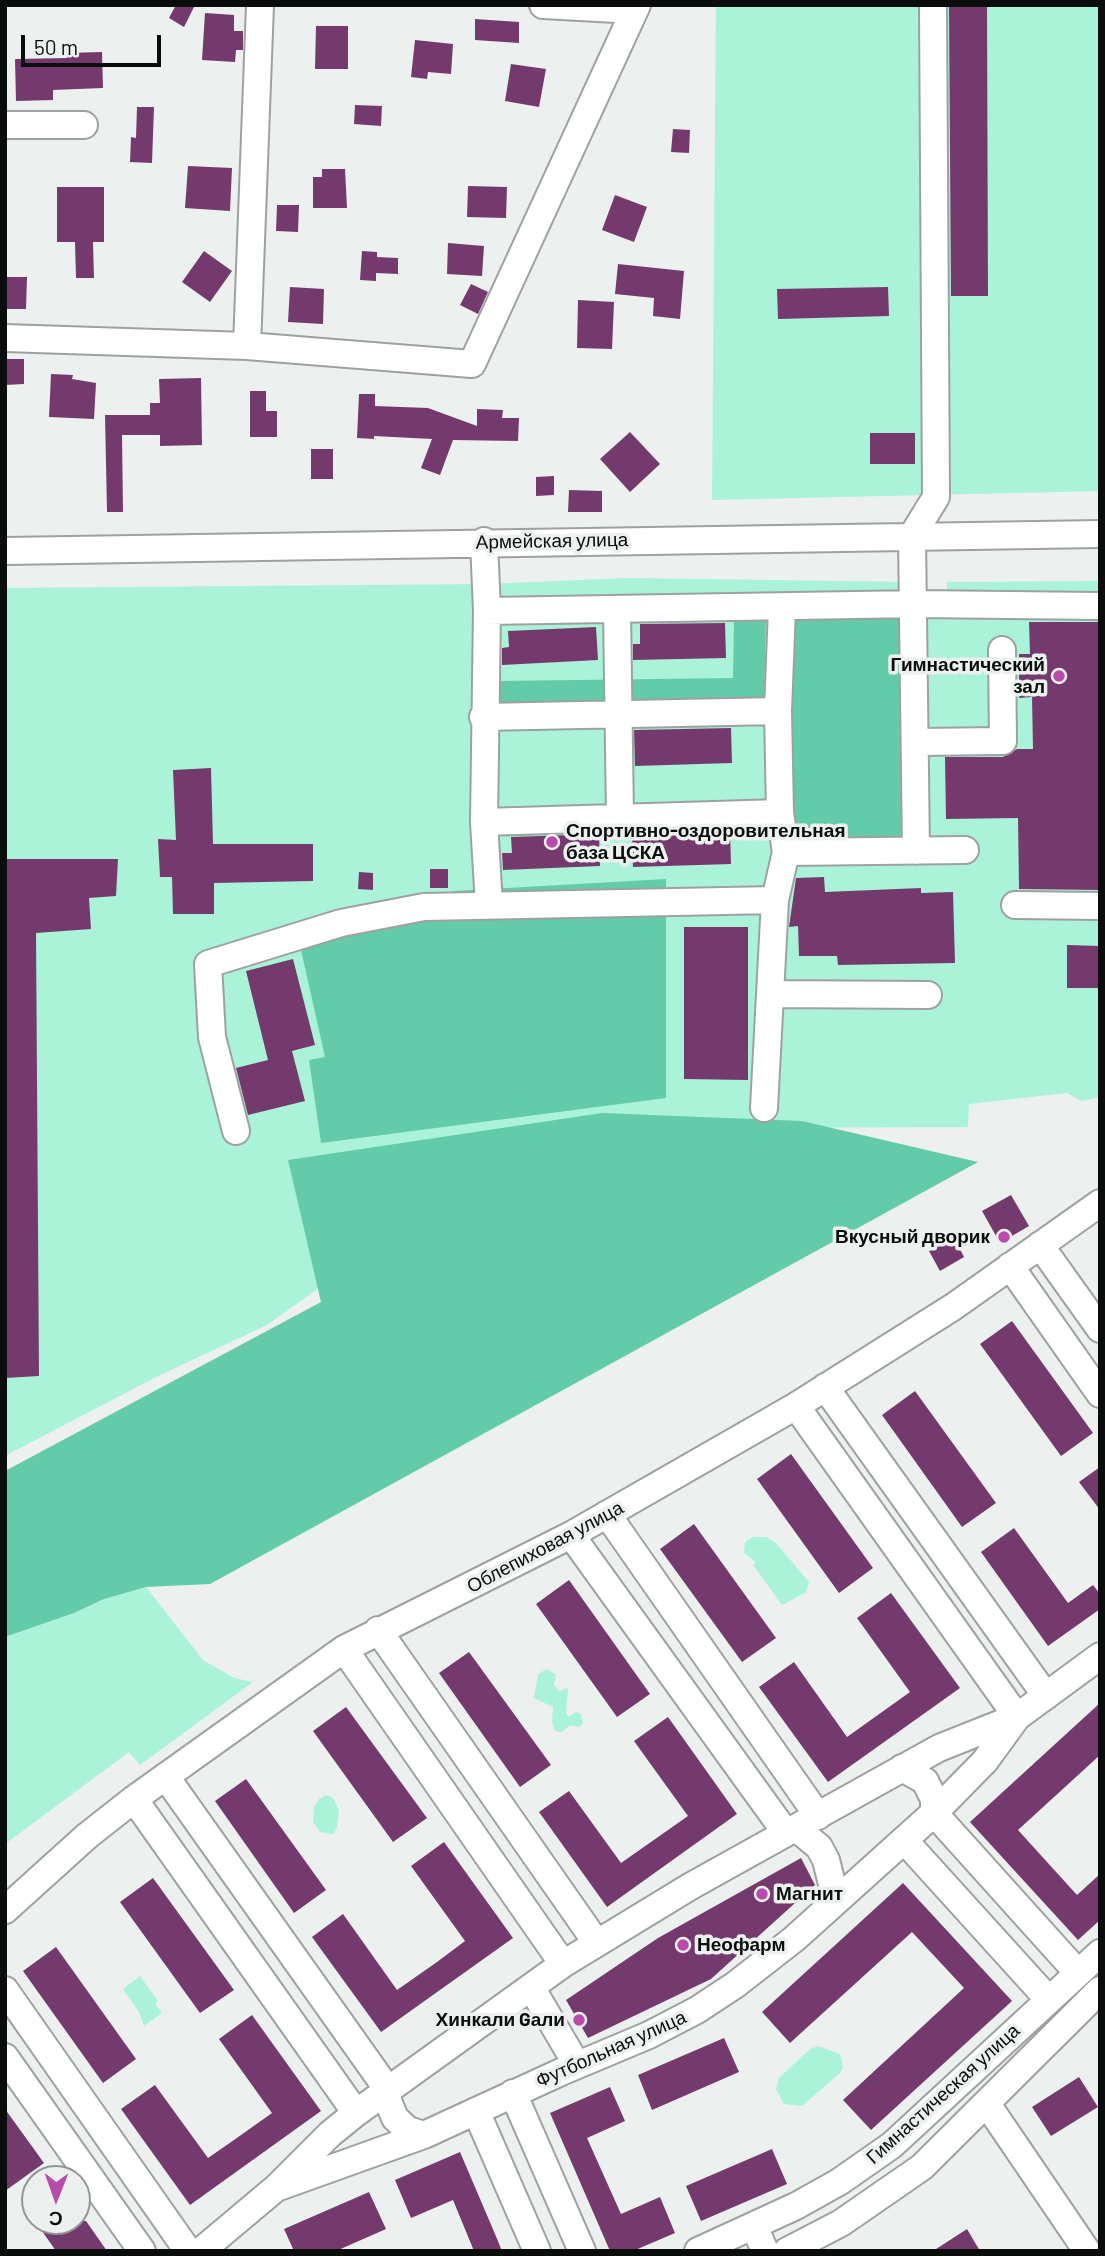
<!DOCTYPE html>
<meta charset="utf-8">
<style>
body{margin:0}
#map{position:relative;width:1105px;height:2256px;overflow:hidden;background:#ecf0ef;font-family:Barlow,sans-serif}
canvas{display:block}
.frame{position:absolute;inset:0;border:7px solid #0b0c0c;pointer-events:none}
.north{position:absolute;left:21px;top:2165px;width:70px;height:70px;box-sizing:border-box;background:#ecf0ef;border:2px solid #929594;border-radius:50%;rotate:181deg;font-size:19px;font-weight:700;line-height:28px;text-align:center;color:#0b0c0c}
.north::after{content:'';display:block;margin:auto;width:24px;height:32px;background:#b94cab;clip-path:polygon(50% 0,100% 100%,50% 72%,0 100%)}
.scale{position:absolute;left:21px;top:35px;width:140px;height:32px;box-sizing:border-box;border:4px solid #0b0c0c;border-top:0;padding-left:9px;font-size:21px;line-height:24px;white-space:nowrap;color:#0b0c0c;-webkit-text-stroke:5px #ecf0ef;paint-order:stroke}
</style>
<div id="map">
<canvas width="1105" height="2256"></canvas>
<div class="frame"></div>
<div class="north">С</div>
<div class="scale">50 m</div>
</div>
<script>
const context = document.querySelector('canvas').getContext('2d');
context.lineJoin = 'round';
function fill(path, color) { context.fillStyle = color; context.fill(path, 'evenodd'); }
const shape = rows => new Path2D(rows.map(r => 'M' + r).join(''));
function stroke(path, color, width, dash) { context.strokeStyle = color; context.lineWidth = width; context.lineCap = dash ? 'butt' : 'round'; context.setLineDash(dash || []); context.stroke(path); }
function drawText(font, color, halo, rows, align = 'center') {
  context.font = font + ' Barlow,sans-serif'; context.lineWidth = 7; context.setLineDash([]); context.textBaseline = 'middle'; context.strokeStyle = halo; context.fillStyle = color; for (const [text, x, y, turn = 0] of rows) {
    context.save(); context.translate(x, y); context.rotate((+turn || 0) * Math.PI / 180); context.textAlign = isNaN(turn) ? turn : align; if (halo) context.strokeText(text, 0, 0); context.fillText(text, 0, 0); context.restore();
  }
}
fill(shape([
 [716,5,1100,5,1100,491,712,500],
 [627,578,914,582,924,591,947,590,947,582,1100,581,1100,1097,1081,1101,1067,1093,969,1104,968,1127,691,1128,324,1284,267,1325,156,1377,5,1456,5,588,486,584],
 [753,1537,766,1537,776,1543,809,1582,806,1592,782,1605,753,1565,756,1562,744,1553,745,1542],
 [146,1587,203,1660,234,1678,253,1682,140,1765,129,1752,5,1844,5,1637,74,1613,104,1599],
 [547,1669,556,1675,554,1685,559,1691,568,1688,566,1713,569,1717,576,1712,581,1714,583,1724,579,1727,570,1725,562,1732,555,1731,552,1722,553,1707,534,1698,538,1674],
 [326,1795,333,1798,339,1810,337,1827,333,1834,320,1832,313,1822,314,1807,319,1799],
 [140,1976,158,2001,155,2004,162,2013,144,2026,139,2012,123,1989],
 [818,2046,840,2054,843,2067,840,2073,802,2106,784,2104,776,2089,779,2078,810,2049]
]), '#aaf3d9');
fill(shape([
 [902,613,901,839,794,841,788,616],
 [766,619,764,699,499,706,499,681,733,678,734,621],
 [666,879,666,1098,321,1143,309,1060,325,1057,301,950,454,891],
 [602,1113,802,1121,978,1162,210,1584,146,1587,104,1599,74,1613,5,1637,5,1471,321,1302,288,1160]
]), '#64cbaa');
fill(shape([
 [176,5,195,5,184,27,169,18],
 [949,5,987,5,988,296,951,296],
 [205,13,234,15,234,31,243,31,243,50,236,50,235,62,202,60],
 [475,19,519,22,519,43,475,40],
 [316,26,348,26,348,69,315,69],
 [415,40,453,44,451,74,428,72,427,79,411,77],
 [102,52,103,88,53,90,53,100,16,101,15,59,67,58,67,53],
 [511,64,546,69,539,107,505,101],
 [355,105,382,106,381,126,354,124],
 [137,107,154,107,152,163,130,162,131,137,136,138],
 [673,129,690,130,689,153,671,152],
 [188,166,232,168,230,211,185,208],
 [322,169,345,169,347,208,313,208,313,177,322,177],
 [468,186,507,187,506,218,467,217],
 [57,187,104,187,104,242,93,242,94,278,76,278,75,242,57,242],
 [615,195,647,207,634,242,602,230],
 [277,205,299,205,298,232,276,231],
 [448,243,484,246,482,276,447,274],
 [204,251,232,271,210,302,182,282],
 [362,251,377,252,377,257,398,258,398,274,376,273,376,281,360,280],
 [618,264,684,271,680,319,653,316,654,298,615,294],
 [5,277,27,277,26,309,5,309],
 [471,284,488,292,478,314,460,305],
 [290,287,324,289,323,324,288,322],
 [888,287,889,316,778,319,777,289],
 [578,300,614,302,612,349,577,348],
 [5,359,24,359,24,384,5,385],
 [51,374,73,375,72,379,96,383,94,419,49,417],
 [201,378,202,445,160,446,160,435,122,435,123,512,107,512,105,415,150,415,150,403,160,403,159,379],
 [250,391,266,391,266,411,277,411,277,437,250,437],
 [359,394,375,394,375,406,428,408,477,426,477,409,503,410,502,418,519,418,518,441,453,440,440,475,421,468,432,439,374,436,374,439,357,438],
 [630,432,660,464,630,492,600,459],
 [870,433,915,433,915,464,870,464],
 [311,449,333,449,333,479,311,479],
 [554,476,554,495,536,496,536,477],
 [569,490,602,491,602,512,568,512],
 [1029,622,1100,622,1100,890,1019,889,1018,818,946,819,945,757,1003,757,1017,749,1033,749,1032,697,1019,698,1019,654,1030,654],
 [725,623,726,658,633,660,633,644,640,644,640,624],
 [596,627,598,660,502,665,502,648,509,647,508,631],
 [731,728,732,763,635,766,634,730],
 [211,768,213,844,313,844,313,881,214,883,214,914,173,914,172,877,160,877,158,839,176,840,173,770],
 [730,830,731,864,633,867,632,833],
 [599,834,600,866,503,870,502,853,512,853,511,837],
 [5,859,118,859,116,896,89,898,91,929,36,933,39,1376,5,1378],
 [430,869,448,869,448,888,430,888],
 [359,872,373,873,373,890,358,889],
 [824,877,825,892,921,888,921,893,953,892,955,963,838,965,837,956,799,956,798,926,789,927,796,878],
 [684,927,748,927,748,1080,684,1079],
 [1067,945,1100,946,1100,988,1067,988],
 [293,959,315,1045,292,1051,305,1101,248,1115,236,1068,268,1060,246,971],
 [1011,1195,1029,1226,1000,1243,982,1211],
 [954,1237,964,1257,940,1271,929,1251],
 [1012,1321,1093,1433,1061,1456,980,1344],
 [915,1391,996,1503,962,1527,882,1415],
 [791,1454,873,1568,839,1593,757,1479],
 [1100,1467,1100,1510,1079,1482],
 [694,1524,776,1638,742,1662,660,1549],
 [1014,1528,1068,1603,1093,1585,1100,1594,1100,1609,1048,1646,981,1552],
 [569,1580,650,1694,617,1717,536,1604],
 [891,1593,960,1688,828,1782,759,1687,794,1662,847,1737,910,1692,857,1618],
 [469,1652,551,1765,520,1787,439,1673],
 [1100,1703,1100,1755,1018,1830,1077,1895,1100,1874,1100,1920,1078,1940,970,1822],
 [346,1707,427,1818,393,1842,313,1731],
 [668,1717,737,1814,607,1907,539,1812,569,1791,621,1863,688,1816,634,1741],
 [246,1779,326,1890,294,1913,215,1801],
 [444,1842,513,1938,381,2032,312,1937,343,1914,397,1990,437,1962,465,1941,411,1866],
 [801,1858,815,1885,711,1979,588,2038,566,2000,658,1938],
 [153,1878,234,1990,200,2013,120,1902],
 [903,1883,1012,2001,871,2130,843,2100,964,1988,912,1932,790,2043,762,2012],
 [56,1947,136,2059,103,2083,23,1971],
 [252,2015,321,2111,190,2205,121,2109,155,2085,208,2158,234,2140,272,2113,219,2039],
 [724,2038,739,2072,652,2110,638,2075],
 [1079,2077,1098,2107,1051,2136,1032,2107],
 [610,2087,625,2121,587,2138,621,2214,660,2197,675,2233,633,2251,610,2251,550,2113],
 [5,2109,44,2163,5,2191],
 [772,2149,787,2184,701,2221,686,2186],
 [460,2152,495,2234,502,2251,474,2251,453,2200,411,2218,395,2180],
 [369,2192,386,2229,336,2251,294,2251,284,2229],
 [35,2221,86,2221,107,2251,56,2251],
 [967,2229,980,2251,933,2251]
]), '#753a6d');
const minor = shape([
 [260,5,247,346,472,364,637,5],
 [543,5,634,10],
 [5,125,84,125],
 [5,338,247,346],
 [484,541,487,611,484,822,489,905],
 [5,551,1100,534],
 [617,610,620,818],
 [487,611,916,604,1100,606],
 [483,717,778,711],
 [916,742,1003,741,1002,650],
 [484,822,780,813],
 [916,851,912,536,936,497,933,5],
 [786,852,965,850],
 [1015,905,1100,906],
 [770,994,928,995],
 [764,1108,775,900,786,852,780,813,778,711,782,608],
 [236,1131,212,1037,208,964,341,923,424,907,775,900],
 [1040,1245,1100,1329],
 [1010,1266,1100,1394],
 [825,1387,1046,1696],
 [796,1406,1017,1717],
 [607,1514,818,1816],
 [571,1535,786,1833],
 [378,1630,596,1942],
 [344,1649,563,1964],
 [902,1768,925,1781,934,1799,934,1813,1078,1973],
 [166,1777,388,2090,388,2101,395,2118,408,2130,424,2135],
 [134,1799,356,2113],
 [796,1828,819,1847,826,1860,833,1888,831,1903],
 [904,1840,1049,2000],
 [5,1910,87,1836,134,1799,344,1649,571,1535,796,1406,953,1307,1100,1203],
 [531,1987,577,2065],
 [5,1990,188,2251],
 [5,2057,142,2251],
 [513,2093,582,2251],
 [987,2104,1087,2251],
 [476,2111,537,2251],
 [279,2187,424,2135,561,2072,649,2035,697,2010,735,1985,794,1939,934,1813,985,1761,1017,1717],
 [754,2226,765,2251],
 [201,2251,276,2188,330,2134,356,2113,563,1964,691,1886,939,1748,1017,1717,1100,1656],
 [698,2251,796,2206,839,2182,892,2145,1100,1953],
 [787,2251,841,2223,922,2167,1100,1990]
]);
stroke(minor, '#9da19f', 30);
stroke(minor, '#fff', 26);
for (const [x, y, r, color] of [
 [1059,676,7,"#b94cab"],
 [552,842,7,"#b94cab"],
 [1004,1237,7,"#b94cab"],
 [762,1894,7,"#b94cab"],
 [683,1945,7,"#b94cab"],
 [579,2020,7,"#b94cab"]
]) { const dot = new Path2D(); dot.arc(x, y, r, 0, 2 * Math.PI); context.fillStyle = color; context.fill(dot); stroke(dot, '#ecf0ef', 2.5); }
drawText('19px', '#0b0c0c', '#ecf0ef', [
 ["Армейская улица",552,541,-1],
 ["Облепиховая улица",545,1547,-28],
 ["Футбольная улица",611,2049,-24],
 ["Гимнастическая улица",943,2094,-42]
]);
drawText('bold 19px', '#0b0c0c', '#ecf0ef', [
 ["Гимнастический",1045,665],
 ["зал",1045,687],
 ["Спортивно-оздоровительная",566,831,"left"],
 ["база ЦСКА",566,853,"left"],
 ["Вкусный дворик",990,1237],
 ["Магнит",776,1894,"left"],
 ["Неофарм",697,1945,"left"],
 ["Хинкали Gали",565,2020]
], 'right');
</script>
